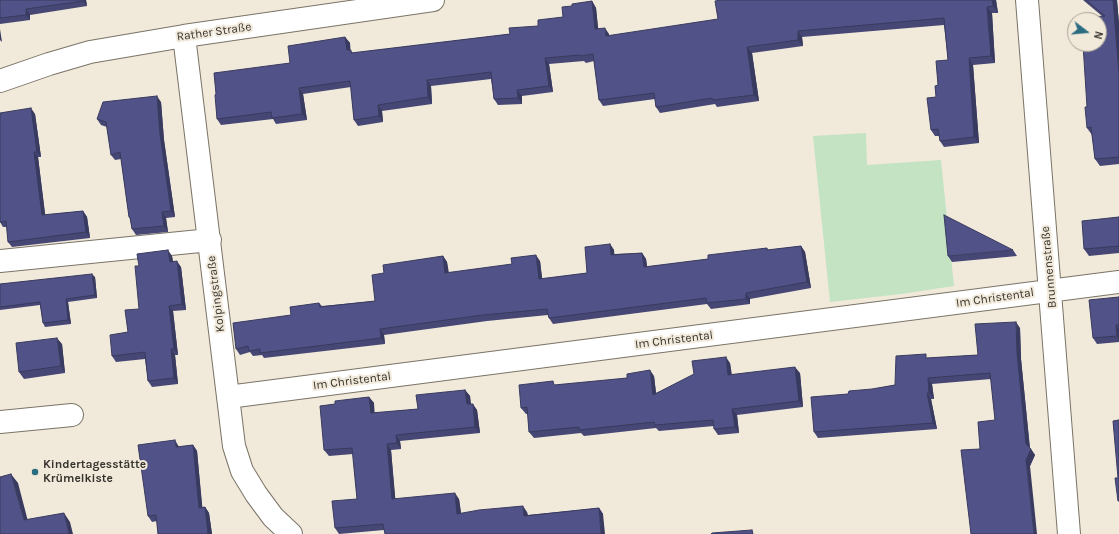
<!DOCTYPE html>
<meta charset="utf-8">
<style>
body{margin:0}
#map{position:relative;width:1119px;height:534px;overflow:hidden;background:#f1e9da;font-family:Karla,sans-serif}
canvas{display:block}
.north{position:absolute;left:1067px;top:12px;width:40px;height:40px;box-sizing:border-box;background:#f1e9da;border:1px solid #a6a095;border-radius:50%;rotate:106deg;font-size:11px;font-weight:700;line-height:16px;text-align:center;color:#36332e}
.north::after{content:'';display:block;margin:auto;width:14px;height:18px;background:#2b6d80;clip-path:polygon(50% 0,100% 100%,50% 72%,0 100%)}
</style>
<div id="map">
<canvas width="1119" height="534"></canvas>
<div class="north">N</div>
</div>
<script>
const context = document.querySelector('canvas').getContext('2d');
context.lineJoin = 'round';
function fill(path, color) { context.fillStyle = color; context.fill(path, 'evenodd'); }
const shape = rows => new Path2D(rows.map(r => 'M' + r).join(''));
function stroke(path, color, width, dash) { context.strokeStyle = color; context.lineWidth = width; context.lineCap = dash ? 'butt' : 'round'; context.setLineDash(dash || []); context.stroke(path); }
function drawText(font, color, halo, rows, align = 'center') {
  context.font = font + ' Karla,sans-serif'; context.lineWidth = 4; context.setLineDash([]); context.textBaseline = 'middle'; context.strokeStyle = halo; context.fillStyle = color; for (const [text, x, y, turn = 0] of rows) {
    context.save(); context.translate(x, y); context.rotate((+turn || 0) * Math.PI / 180); context.textAlign = isNaN(turn) ? turn : align; if (halo) context.strokeText(text, 0, 0); context.fillText(text, 0, 0); context.restore();
  }
}
fill(shape([
 [866,133,867,165,941,160,954,286,901,294,830,302,813,136]
]), '#c3e3c3');
const street = shape([
 [1027,0,1069,534],
 [184,36,234,446,242,471,256,494,273,517,291,534],
 [0,81,49,64,90,52,184,36,433,0],
 [0,261,210,240],
 [228,397,1119,282],
 [0,422,72,415]
]);
stroke(street, '#7a7467', 24);
stroke(street, '#fff', 22);
fill(shape([
 [0,0,86,0,87,6,30,15,30,20,0,24],
 [996,0,998,13,992,13,995,63,973,65,979,143,944,147,940,141,939,136,935,136,931,130,936,97,938,85,948,60,944,25,802,37,803,46,752,53,759,101,717,107,715,104,660,113,656,107,655,99,603,106,599,100,594,61,586,63,584,61,549,64,553,92,522,96,522,104,498,105,494,99,491,79,431,86,432,104,382,111,383,122,358,126,354,120,351,87,303,94,307,120,276,124,273,119,221,125,217,119,216,94,290,63,345,37,350,43,350,50,353,53,510,34,538,26,563,17,572,6,592,1,596,8,598,29,609,34,609,36],
 [1083,0,1117,0,1119,24,1119,164,1100,166,1095,159,1092,135,1087,128,1087,107,1102,16],
 [161,102,164,140,175,217,166,218,168,232,136,235,132,229,130,219,129,217,121,159,115,160,111,155,107,127,101,125,97,119],
 [0,113,35,114,41,157,38,157,45,215,83,211,87,217,90,238,12,247,8,242,7,227,3,227,0,222],
 [1119,217,1119,253,1089,256,1084,249],
 [610,244,614,250,614,254,642,253,646,259,647,267,708,259,767,248,768,250,801,246,805,252,811,288,750,299,750,304,711,309,707,304,553,324,549,318,548,315,487,321,384,335,385,344,264,358,262,355,253,356,250,352,240,355,236,349,291,315,319,303,322,306,375,301,384,273,443,256,447,262,449,273,540,261,542,279,587,273],
 [1013,250,1017,256,952,262,948,256],
 [172,256,173,262,181,267,186,310,173,311,178,355,175,355,178,384,152,387,148,381,145,359,116,362,112,356,128,332,139,309,139,266],
 [95,277,97,298,68,302,71,324,45,327,43,323,40,305,0,310,0,284],
 [1119,297,1119,342,1097,344,1093,338],
 [1020,328,1021,359,1030,448,1035,455,1030,466,980,449,995,420,991,379,932,384,934,399,931,399,937,429,818,438,814,432,848,394,895,385,929,358,978,355],
 [62,344,65,373,24,379,19,372],
 [730,363,732,375,800,373,803,407,737,415,739,433,718,435,714,429,714,426,659,431,656,428,584,436,581,433,534,438,529,432,528,414,526,414,521,408,556,385,654,376,656,393],
 [465,390,470,396,471,404,477,410,480,433,400,441,401,449,391,450,395,499,459,499,461,513,527,512,528,515,599,508,603,514,384,530,339,534,335,528,357,499,353,454,329,456,324,450,335,404,369,397,374,403,374,413,418,409],
 [193,445,197,451,202,507,205,507,209,513,212,534,158,534,157,521,152,522,148,516,179,447]
]), '#464775');
fill(shape([
 [83,0,86,0,87,6,83,1],
 [992,0,996,0,998,13,993,6],
 [1113,0,1117,0,1119,24,1119,73],
 [592,1,596,8,599,36,595,29],
 [987,7,992,13,995,63,991,56],
 [26,9,30,15,30,20,26,15],
 [605,28,609,34,610,43,606,36],
 [0,29,2,42,0,40],
 [798,31,802,37,803,46,798,40],
 [345,37,350,43,351,56,347,50],
 [747,47,752,53,759,101,754,95],
 [545,58,549,64,553,92,549,86],
 [969,58,973,65,979,143,974,137],
 [427,80,431,86,432,104,428,97],
 [299,88,303,94,307,120,302,114],
 [517,90,522,96,522,104,518,98],
 [157,96,161,102,164,140,175,217,171,211,160,134],
 [378,105,382,111,383,122,379,116],
 [31,108,35,114,41,157,37,152],
 [34,152,38,157,46,221,42,215],
 [83,211,87,217,90,238,86,232],
 [162,212,166,218,168,232,164,226],
 [610,244,614,250,615,260,611,255],
 [801,246,805,252,811,288,807,282],
 [168,250,172,256,174,268,170,262],
 [642,253,646,259,648,273,644,267],
 [536,255,540,261,543,285,539,279],
 [443,256,447,262,449,279,445,273],
 [177,261,181,267,186,310,182,304],
 [92,274,95,277,97,298,95,295],
 [746,293,750,299,750,304,746,299],
 [66,299,68,302,71,324,68,320],
 [169,306,173,311,178,355,174,349],
 [1016,322,1020,328,1021,359,1030,450,1031,449,1035,455,1030,466,1037,534,1034,534,1026,460,1026,444,1017,353],
 [1116,325,1119,329,1119,339,1117,336],
 [380,329,384,335,385,344,381,338],
 [57,338,62,344,65,373,61,366],
 [171,349,175,355,178,384,174,378],
 [726,357,730,363,732,381,728,375],
 [795,367,800,373,803,407,799,401],
 [650,370,654,376,657,401,653,395],
 [928,378,932,384,934,399,929,393],
 [465,390,470,396,471,410,467,404],
 [927,393,931,399,937,429,933,423],
 [369,397,374,403,375,419,371,413],
 [473,404,477,410,480,433,475,427],
 [732,409,737,415,739,433,735,427],
 [396,435,400,441,401,449,397,443],
 [175,440,179,447,176,447],
 [387,444,391,450,396,506,392,499],
 [193,445,197,451,203,514,199,508],
 [11,474,18,483,30,529,24,520],
 [455,493,459,499,462,520,457,514],
 [523,506,527,512,528,522,524,516],
 [205,507,209,513,212,534,208,534],
 [599,508,603,514,605,534,601,534],
 [64,513,70,522,73,534,69,534]
]), '#393a5f');
const building = shape([
 [0,0,83,0,83,1,26,9,26,15,0,18,0,0],
 [721,0,992,0,993,6,987,7,991,56,969,58,974,137,940,141,938,129,931,130,927,98,936,97,935,86,938,85,936,61,948,60,944,18,798,31,798,40,747,47,754,95,713,100,712,98,656,107,654,93,599,100,593,54,581,56,580,55,545,58,549,86,517,90,518,98,494,99,491,72,427,80,428,97,378,105,379,116,354,120,350,81,299,88,302,114,272,118,271,112,217,119,215,95,216,94,214,73,290,63,288,46,345,37,347,50,351,50,351,53,510,34,509,28,538,26,538,20,563,17,562,7,572,6,572,4,592,1,595,29,605,28,606,36,718,19,715,1,721,0],
 [1086,0,1113,0,1119,73,1119,157,1095,159,1091,127,1087,128,1085,107,1087,107,1083,44,1099,44,1099,20,1078,20,1078,18,1105,16,1086,0],
 [157,96,160,134,171,211,162,212,164,226,132,229,130,217,129,217,120,152,111,155,106,122,97,119,103,102,157,96],
 [31,108,37,152,34,152,42,215,83,211,86,232,8,242,6,221,0,222,0,113,31,108],
 [944,215,1013,250,948,256,944,215],
 [1119,217,1119,246,1084,249,1082,221,1119,217],
 [610,244,611,255,642,253,644,267,708,259,708,255,767,248,767,250,801,246,807,282,746,293,746,299,707,303,706,298,549,318,547,309,483,315,380,329,381,338,260,353,260,349,249,351,248,346,236,349,233,323,291,315,290,307,319,303,320,307,375,301,372,275,384,273,383,265,443,256,445,273,512,264,511,258,536,255,539,279,587,273,585,247,610,244],
 [168,250,170,262,177,261,182,304,169,306,174,349,171,349,174,378,148,381,145,352,112,356,110,335,128,332,125,310,139,309,135,266,139,266,137,254,168,250],
 [92,274,95,295,66,299,68,320,43,323,40,302,0,307,0,284,92,274],
 [1119,297,1119,325,1116,325,1117,336,1093,338,1089,300,1119,297],
 [1016,322,1017,353,1026,444,1031,449,1026,460,1034,534,971,534,961,450,980,449,978,422,995,420,990,373,928,378,929,393,927,393,933,423,814,432,811,397,848,394,849,391,872,389,895,385,896,356,926,354,926,358,978,355,975,324,1016,322],
 [57,338,61,366,19,372,16,343,57,338],
 [726,357,728,375,795,367,799,401,732,409,735,427,714,429,713,420,655,425,654,422,579,430,579,427,529,432,527,407,521,408,519,385,553,381,554,385,627,378,627,374,650,370,653,395,694,374,692,361,726,357],
 [465,390,467,404,473,404,475,427,396,435,397,443,387,444,392,499,455,493,457,514,479,510,523,506,524,516,599,508,601,534,385,534,383,524,335,528,332,501,357,499,352,448,324,450,320,406,335,404,335,401,369,397,371,413,418,409,416,395,465,390],
 [1119,420,1119,501,1118,501,1115,478,1118,478,1113,421,1119,420],
 [175,440,176,447,193,445,199,508,205,507,208,534,158,534,156,515,148,516,138,445,175,440],
 [11,474,24,520,64,513,69,534,0,534,0,477,11,474],
 [752,530,753,534,711,534,712,533,752,530]
]);
fill(building, '#515388');
stroke(building, '#393a5f', 1);
for (const [x, y, r, color] of [
 [35,472,4,"#2b6d80"]
]) { const dot = new Path2D(); dot.arc(x, y, r, 0, 2 * Math.PI); context.fillStyle = color; context.fill(dot); stroke(dot, '#f1e9da', 1.5); }
drawText('12px', '#36332e', '#f1e9da', [
 ["Rather Straße",214,32,-8],
 ["Brunnenstraße",1049,267,-95],
 ["Kolpingstraße",216,294,-97],
 ["Im Christental",995,298,-8],
 ["Im Christental",674,340,-7],
 ["Im Christental",352,381,-7]
]);
drawText('bold 12px', '#36332e', '#f1e9da', [
 ["Kindertagesstätte",43,465],
 ["Krümelkiste",43,479]
], 'left');
</script>
